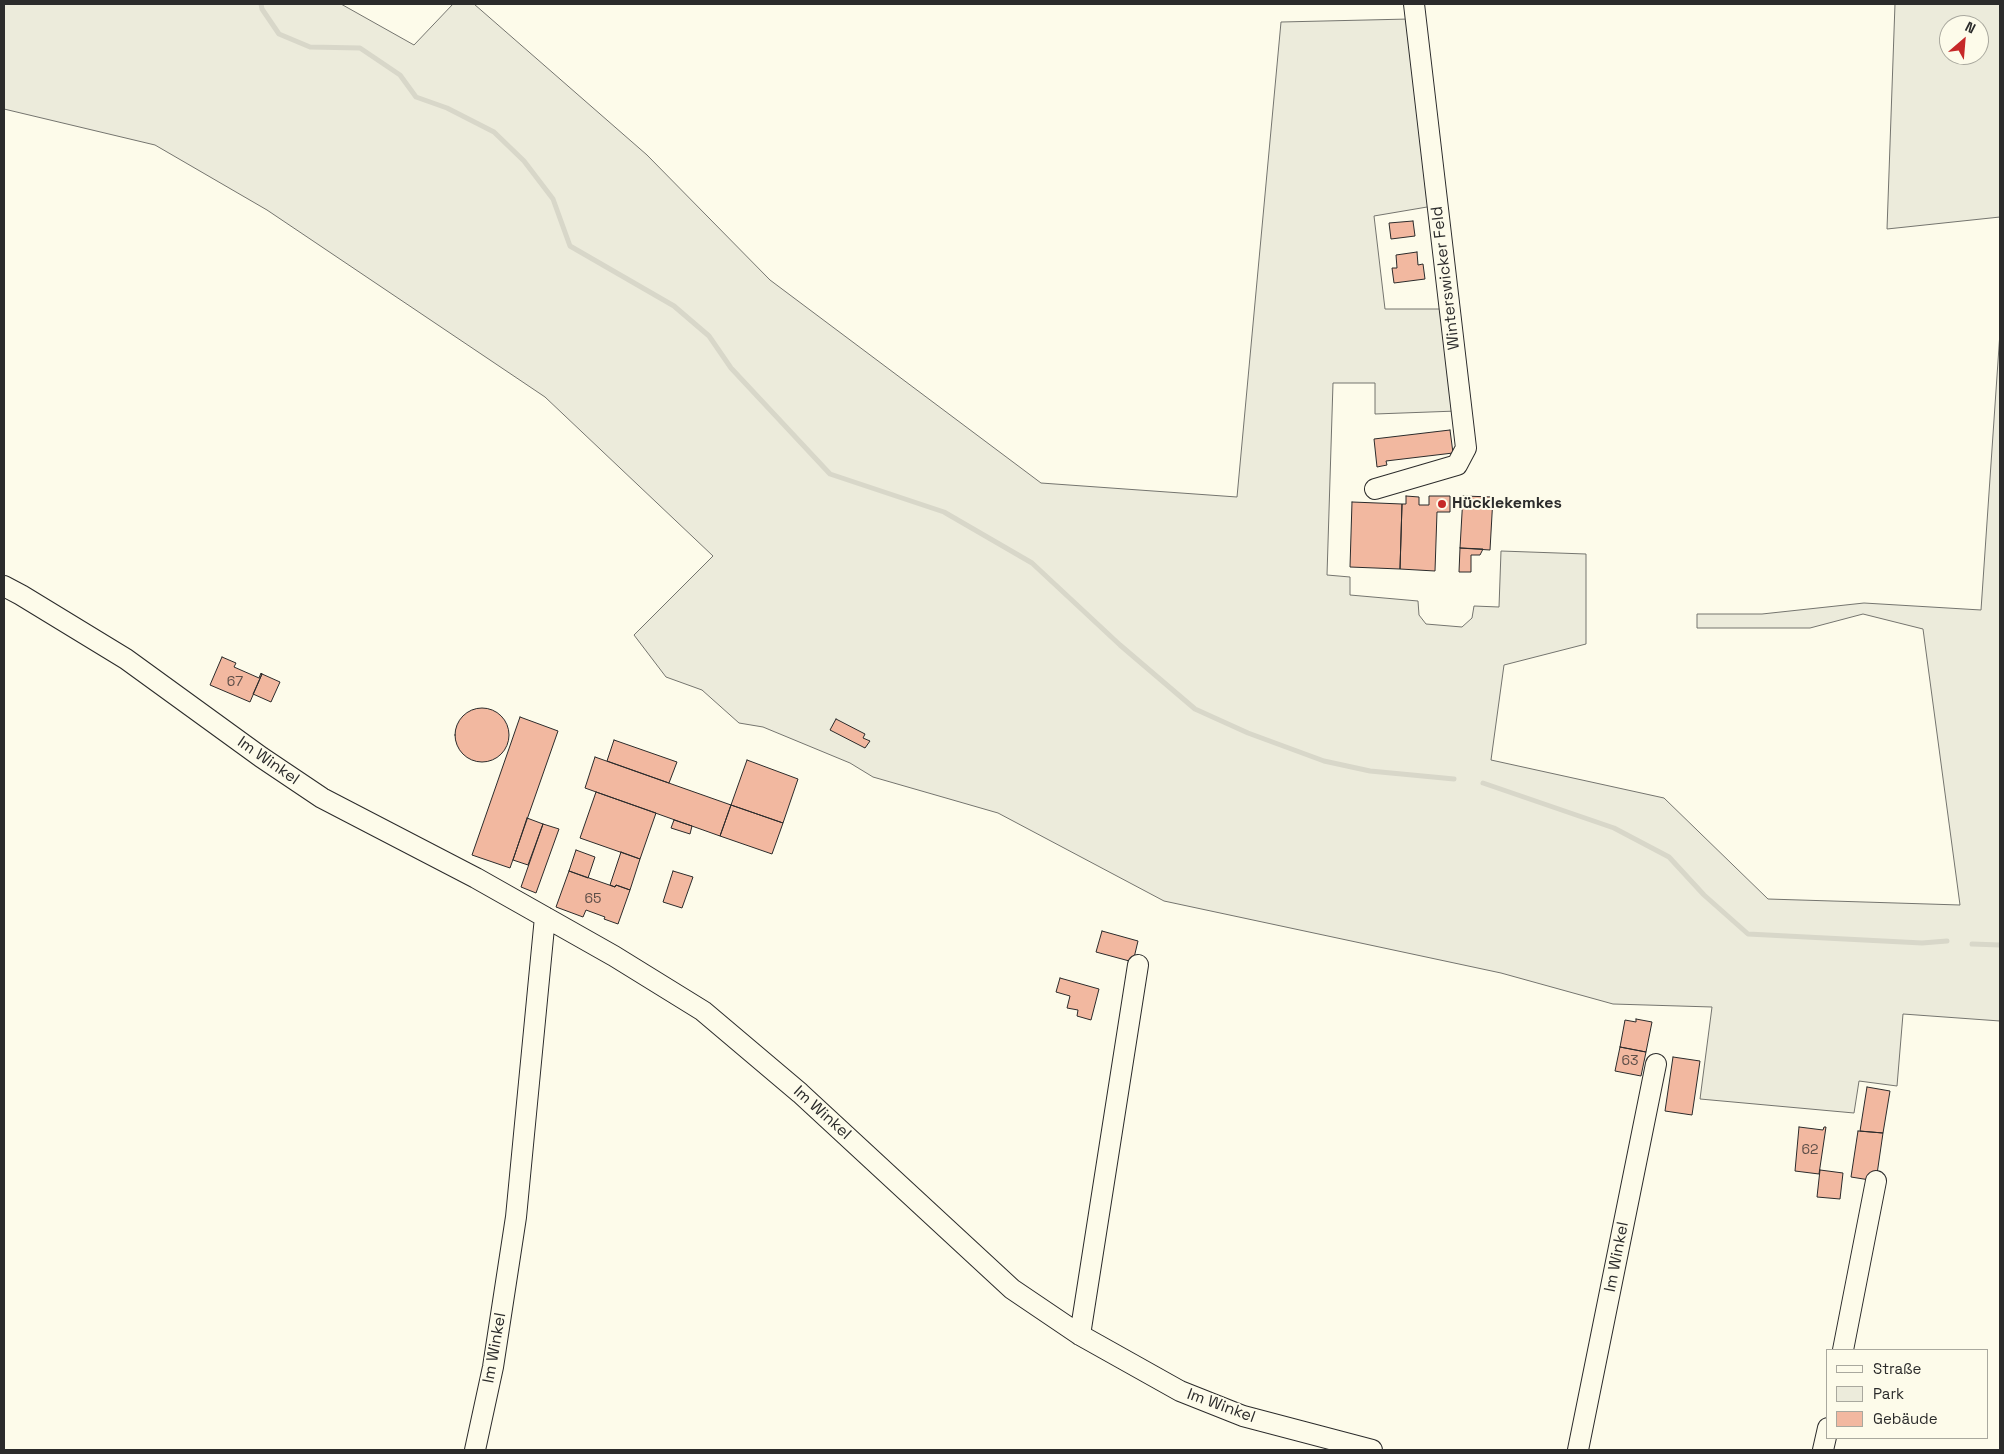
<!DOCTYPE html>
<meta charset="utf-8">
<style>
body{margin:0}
#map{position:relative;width:2004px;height:1454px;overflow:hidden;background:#fdfbea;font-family:"Space Grotesk",sans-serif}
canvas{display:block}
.frame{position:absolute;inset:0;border:5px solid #2b2b2b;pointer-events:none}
.legend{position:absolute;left:1826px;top:1349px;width:162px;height:90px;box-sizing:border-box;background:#fdfbea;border:1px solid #a9a89e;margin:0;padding:6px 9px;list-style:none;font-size:15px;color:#2b2b2b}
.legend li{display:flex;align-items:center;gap:10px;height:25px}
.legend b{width:25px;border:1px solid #a9a89e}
.north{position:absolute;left:1939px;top:15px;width:50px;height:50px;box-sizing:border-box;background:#fdfbea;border:1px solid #a9a89e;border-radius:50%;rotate:27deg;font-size:14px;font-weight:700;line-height:20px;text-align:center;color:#2b2b2b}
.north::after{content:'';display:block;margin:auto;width:18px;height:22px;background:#c62828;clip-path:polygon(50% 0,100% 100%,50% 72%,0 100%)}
</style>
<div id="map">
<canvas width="2004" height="1454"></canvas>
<div class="frame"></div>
<ul class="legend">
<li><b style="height:6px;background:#fdfbea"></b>Straße</li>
<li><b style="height:14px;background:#ecebdb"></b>Park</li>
<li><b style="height:14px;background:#f2b8a0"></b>Gebäude</li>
</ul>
<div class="north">N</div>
</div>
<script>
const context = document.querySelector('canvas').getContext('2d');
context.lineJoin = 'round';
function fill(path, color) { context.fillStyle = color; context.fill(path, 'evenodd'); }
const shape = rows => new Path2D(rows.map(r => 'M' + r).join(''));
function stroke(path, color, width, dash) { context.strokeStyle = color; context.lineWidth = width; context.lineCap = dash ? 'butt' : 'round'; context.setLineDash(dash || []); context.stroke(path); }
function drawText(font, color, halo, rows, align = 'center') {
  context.font = font + ' "Space Grotesk",sans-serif'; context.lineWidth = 4; context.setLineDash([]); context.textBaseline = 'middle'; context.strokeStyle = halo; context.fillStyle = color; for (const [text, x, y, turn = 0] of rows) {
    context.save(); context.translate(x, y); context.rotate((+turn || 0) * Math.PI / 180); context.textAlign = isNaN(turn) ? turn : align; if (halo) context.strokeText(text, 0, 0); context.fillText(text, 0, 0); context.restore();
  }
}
const green = shape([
 [4,4,341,4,414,45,453,4,474,4,647,155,770,280,1041,483,1237,497,1281,22,1409,19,1433,206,1374,216,1385,309,1442,309,1457,411,1375,414,1375,383,1333,383,1327,575,1350,577,1350,595,1418,601,1419,615,1426,624,1462,627,1472,618,1474,606,1499,607,1501,551,1586,554,1586,644,1504,665,1491,760,1664,798,1768,899,1960,905,1923,629,1863,614,1810,628,1697,628,1697,614,1762,614,1864,603,1981,610,2000,332,2000,1021,1903,1014,1897,1086,1859,1081,1854,1113,1700,1099,1712,1007,1613,1004,1501,973,1164,901,998,813,873,777,850,763,763,727,739,723,702,690,666,677,634,635,713,556,545,397,267,210,155,145,4,109,4,4],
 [1895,4,2000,4,2000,217,1887,229,1895,4],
 [1949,25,1979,25,1979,55,1949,55,1949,25]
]);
fill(green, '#ecebdb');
stroke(green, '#74746e', 1);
stroke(shape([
 [261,4,262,9,279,34,310,47,360,48,400,75,416,97,447,108,494,132,524,161,553,199,570,246,674,306,709,336,731,368,830,474,944,512,1032,563,1120,645,1195,709,1248,733,1324,761,1370,771,1454,779],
 [1483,783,1614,828,1669,857,1704,895,1748,934,1922,943,1947,941],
 [1972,944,2000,945]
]), '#d8d7c9', 5);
const building = shape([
 [1413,221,1415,236,1391,239,1389,223,1413,221],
 [1417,252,1418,265,1423,264,1425,279,1394,283,1392,268,1397,268,1396,255,1417,252],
 [1450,430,1453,453,1386,461,1387,465,1377,467,1374,439,1450,430],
 [1406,496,1419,497,1419,505,1429,505,1429,496,1450,496,1450,512,1437,512,1435,571,1400,569,1402,504,1406,504,1406,496],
 [1463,496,1493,497,1490,550,1460,548,1463,496],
 [1352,502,1402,504,1400,569,1350,567,1352,502],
 [1460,548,1483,549,1480,555,1471,555,1471,572,1459,572,1460,548],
 [222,657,236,663,234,667,259,678,261,673,262,674,250,702,210,685,222,657],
 [262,674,280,682,271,702,253,694,262,674],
 '455 735a27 27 0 1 1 54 0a27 27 0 1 1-54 0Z',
 [520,717,558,731,510,868,472,855,520,717],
 [836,719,865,734,863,738,870,741,865,748,830,730,836,719],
 [614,740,677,762,669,783,607,761,614,740],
 [595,757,731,805,720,836,585,788,595,757],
 [747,760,798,779,783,823,731,805,747,760],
 [596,792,656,813,640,859,580,838,596,792],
 [731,805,783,823,772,854,720,836,731,805],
 [527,818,543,824,528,865,513,860,527,818],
 [674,820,692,826,690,834,671,828,674,820],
 [543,824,559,829,536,893,521,887,543,824],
 [576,850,595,857,588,878,569,871,576,850],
 [621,852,640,859,630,890,616,885,615,887,610,885,621,852],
 [569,871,615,887,616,885,630,890,618,924,604,919,605,917,586,910,583,917,556,907,569,871],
 [673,871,693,877,682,908,663,902,673,871],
 [1102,931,1138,941,1133,962,1096,952,1102,931],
 [1060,978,1099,989,1091,1020,1077,1016,1078,1010,1067,1008,1070,996,1056,992,1060,978],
 [1636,1019,1652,1022,1646,1052,1620,1047,1625,1020,1636,1022,1636,1019],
 [1620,1047,1646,1052,1641,1076,1615,1071,1620,1047],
 [1673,1057,1700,1061,1692,1115,1665,1111,1673,1057],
 [1867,1087,1890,1091,1883,1133,1860,1131,1867,1087],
 [1799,1127,1823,1130,1824,1127,1826,1127,1819,1174,1795,1171,1799,1127],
 [1858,1131,1883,1133,1876,1181,1851,1177,1858,1131],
 [1820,1170,1843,1173,1840,1199,1817,1197,1820,1170]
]);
fill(building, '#f2b8a0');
stroke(building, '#2b2b2b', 1);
const minor = shape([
 [1375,489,1457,465,1466,448,1414,4],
 [4,586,21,595,126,659,261,757,322,798,476,878,614,956,703,1011,800,1093,1012,1289,1080,1335,1180,1391,1243,1416,1372,1450],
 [1080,1335,1138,965],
 [1843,1350,1876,1181],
 [475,1450,493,1367,516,1217,545,917],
 [1578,1450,1656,1064],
 [1823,1450,1828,1428]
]);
stroke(minor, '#2b2b2b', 22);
stroke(minor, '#fdfbea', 20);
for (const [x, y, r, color] of [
 [1442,504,5,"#c62828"]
]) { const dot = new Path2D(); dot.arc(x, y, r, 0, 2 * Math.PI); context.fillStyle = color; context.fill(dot); stroke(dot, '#fdfbea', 2); }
drawText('14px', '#5d4e48', null, [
 ["67",235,682],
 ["65",593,899],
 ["63",1630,1061],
 ["62",1810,1150]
]);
drawText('16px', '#2b2b2b', '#fdfbea', [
 ["Winterswicker Feld",1446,278,-97],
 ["Im Winkel",268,761,35],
 ["Im Winkel",822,1113,42],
 ["Im Winkel",1617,1257,-79],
 ["Im Winkel",495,1348,-80],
 ["Im Winkel",1221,1406,20]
]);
drawText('bold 16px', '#2b2b2b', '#fdfbea', [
 ["Hücklekemkes",1452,504]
], 'left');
</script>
